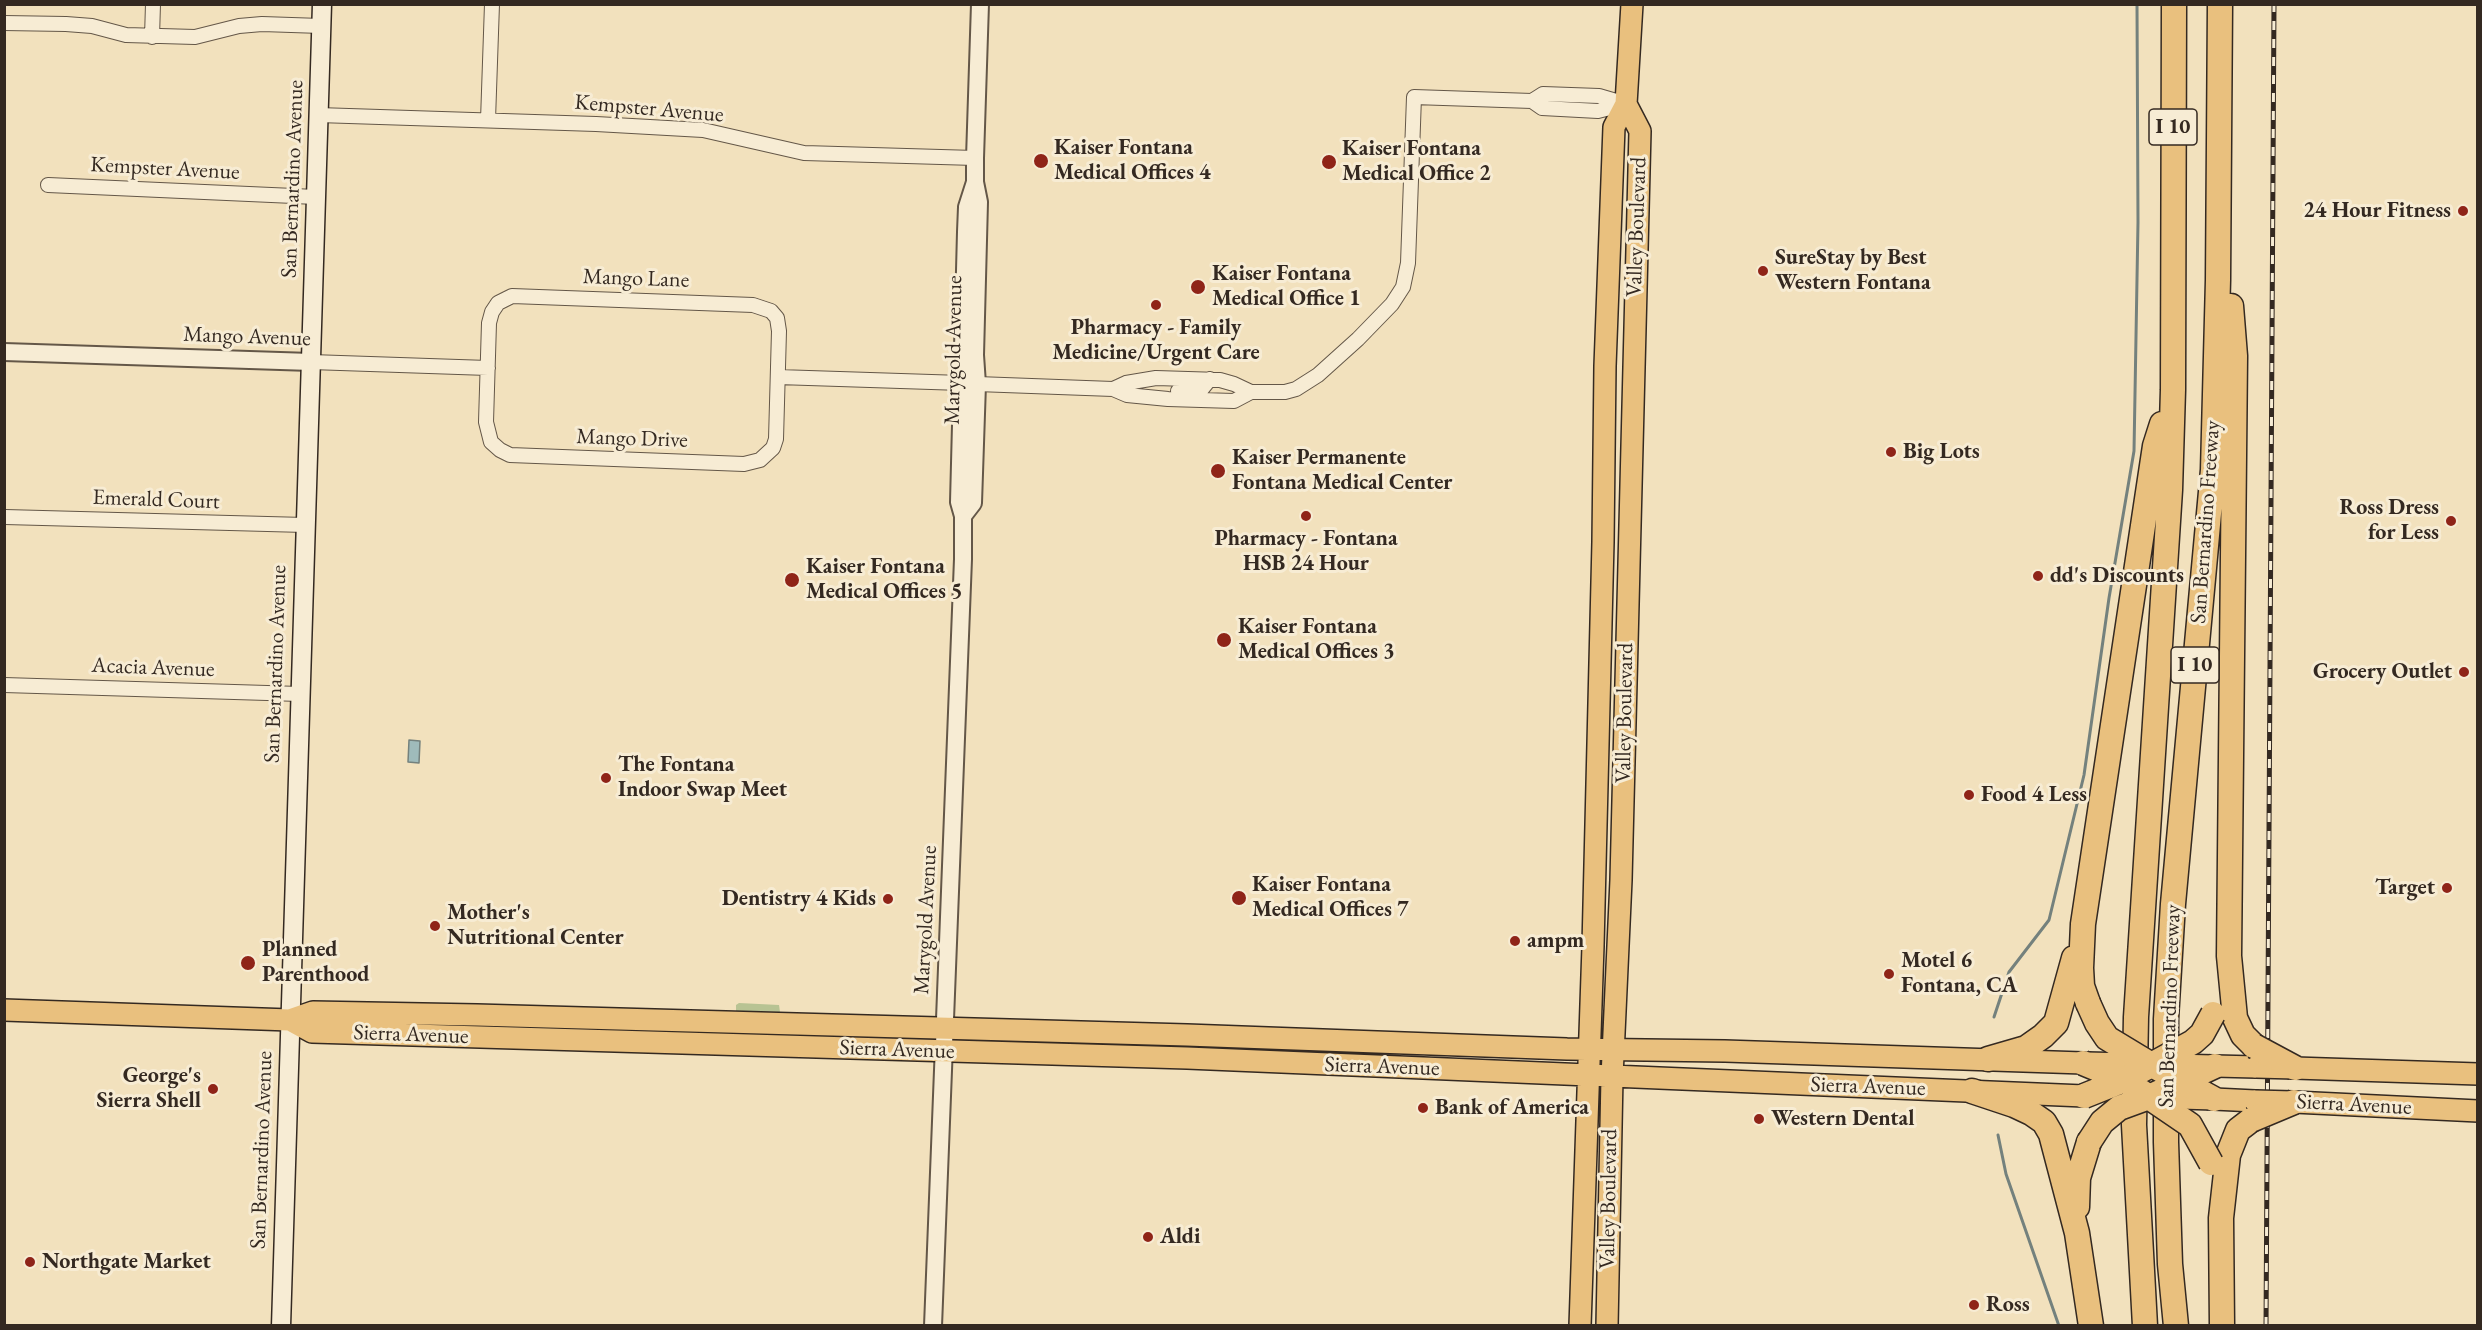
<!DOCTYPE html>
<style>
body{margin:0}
#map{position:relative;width:2482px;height:1330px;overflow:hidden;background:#f2e1bd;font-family:"EB Garamond",serif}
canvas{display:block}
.frame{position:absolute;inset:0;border:6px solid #342921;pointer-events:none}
</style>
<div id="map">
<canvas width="2482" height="1330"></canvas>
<div class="frame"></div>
</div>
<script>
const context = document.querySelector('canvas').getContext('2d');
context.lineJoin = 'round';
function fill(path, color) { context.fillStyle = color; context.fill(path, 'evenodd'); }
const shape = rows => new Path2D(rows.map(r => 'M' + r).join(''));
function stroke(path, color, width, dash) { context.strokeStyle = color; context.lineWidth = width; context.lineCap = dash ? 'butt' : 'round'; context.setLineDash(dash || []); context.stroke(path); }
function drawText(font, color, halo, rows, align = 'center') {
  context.font = font + ' "EB Garamond",serif'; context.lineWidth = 6; context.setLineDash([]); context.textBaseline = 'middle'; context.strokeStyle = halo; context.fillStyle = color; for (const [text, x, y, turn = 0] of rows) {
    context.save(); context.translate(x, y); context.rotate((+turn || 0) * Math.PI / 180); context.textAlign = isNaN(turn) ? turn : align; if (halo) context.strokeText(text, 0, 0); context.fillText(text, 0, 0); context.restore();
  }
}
fill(shape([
 [739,1003,779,1005,780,1012,736,1011,736,1005]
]), '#b8c393');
const water = shape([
 [409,740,420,741,419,763,408,762,409,740]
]);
fill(water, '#9fbbbb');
stroke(water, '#74817d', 1.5);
stroke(shape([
 [1994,1017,2009,972,2049,920,2084,775,2109,598,2134,451,2138,222,2137,4],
 [1998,1135,2006,1174,2059,1326]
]), '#74817d', 3);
const minor = shape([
 [4,23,66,24,92,26,126,35,195,37,239,26,262,24,321,26],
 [152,37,153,4],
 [1532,101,1543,94,1599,96,1623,103],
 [318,115,596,124,703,130,804,153,975,158],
 [488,120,492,4],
 [48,185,316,197],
 [512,296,753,305,771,311,777,318,779,331,776,439,773,448,760,460,744,464,510,455,500,450,491,442,486,422,489,323,492,312,498,303,512,296],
 [311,362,488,368],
 [778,377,962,383],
 [977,384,1113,389,1127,395,1168,399,1234,401,1251,392,1285,392,1296,389,1318,375,1358,339,1392,304,1403,287,1408,263,1414,97,1532,101,1542,108,1598,111,1626,104],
 [1113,389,1126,383,1156,378,1220,380,1234,384,1251,392],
 [1178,391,1202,389,1210,379],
 [5,517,305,525],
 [4,685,300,694]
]);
const tertiary = shape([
 [4,352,311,362],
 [963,516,973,503,977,384,975,355,979,202,975,182,975,158,980,4],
 [933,1326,963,559,963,516,959,502,966,232,967,207,975,182]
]);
const secondary = shape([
 [281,1326,322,4]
]);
const primary = shape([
 [4,1010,290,1020,313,1012,477,1015,1187,1035,1567,1049,1725,1051,2083,1063],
 [290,1020,312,1032,1187,1058,2084,1096],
 [2215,1066,2256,1067],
 [2295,1068,2478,1074],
 [2214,1099,2255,1101],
 [2294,1102,2478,1111],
 [1580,1326,1593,946,1603,542,1605,366,1614,127,1626,104,1632,4],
 [1607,1326,1612,1077,1621,880,1640,131,1626,104]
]);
const motorway = shape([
 [2231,306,2235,356,2229,956,2235,1018,2243,1035,2254,1046],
 [2088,1003,2082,986,2081,968,2083,924,2155,446,2162,424],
 [1988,1059,2026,1048,2043,1036,2056,1023,2074,958],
 [1972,1091,2014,1105,2031,1113,2044,1122,2051,1134,2077,1233,2091,1326],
 [2077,1207,2078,1178,2089,1142],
 [2145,1326,2134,1125,2136,1017,2170,490,2173,390,2174,4],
 [2176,1326,2170,1264,2166,1142,2166,1019,2173,904,2213,470,2218,280,2220,4],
 [2222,1326,2221,1218,2228,1155,2238,1130,2251,1120]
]);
stroke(minor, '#645748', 16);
stroke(tertiary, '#645748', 20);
stroke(secondary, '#342921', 21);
stroke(primary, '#342921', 24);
stroke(motorway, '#342921', 27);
stroke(minor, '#f7ecd4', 14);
stroke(tertiary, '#f7ecd4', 16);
stroke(secondary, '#f7ecd4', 18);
stroke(primary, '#e9c07e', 21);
stroke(motorway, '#e9c07e', 24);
const rail = shape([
 [2266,1326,2274,4]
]);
stroke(rail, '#342921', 5);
stroke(rail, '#f7ecd4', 3, [9]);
const primaryBridge = shape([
 [2087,1063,2214,1066],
 [2256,1067,2295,1068],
 [2147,1097,2214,1099],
 [2255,1101,2293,1102]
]);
const motorwayBridge = shape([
 [2088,1003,2097,1023,2107,1038,2150,1064,2214,1099],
 [2254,1046,2295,1068],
 [2083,1063,2124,1080,2190,1125,2211,1163],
 [2084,1096,2124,1080,2193,1042,2202,1034,2213,1014],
 [2251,1120,2294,1102],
 [2089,1142,2102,1122,2119,1108,2149,1097,2215,1066]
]);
stroke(primaryBridge, '#342921', 24, []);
stroke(motorwayBridge, '#342921', 27, []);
stroke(primaryBridge, '#e9c07e', 21);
stroke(motorwayBridge, '#e9c07e', 24);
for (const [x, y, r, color] of [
 [1041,161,8,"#8f2418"],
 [1329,162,8,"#8f2418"],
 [2463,211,6,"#8f2418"],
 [1763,271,6,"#8f2418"],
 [1198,287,8,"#8f2418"],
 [1156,305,6,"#8f2418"],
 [1891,452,6,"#8f2418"],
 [1218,471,8,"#8f2418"],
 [1306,516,6,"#8f2418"],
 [2451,521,6,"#8f2418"],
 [2038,576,6,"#8f2418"],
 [792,580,8,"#8f2418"],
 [1224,640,8,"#8f2418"],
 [2464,672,6,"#8f2418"],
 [606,778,6,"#8f2418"],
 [1969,795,6,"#8f2418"],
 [2447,888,6,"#8f2418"],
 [1239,898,8,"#8f2418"],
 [888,899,6,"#8f2418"],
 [435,926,6,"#8f2418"],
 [1515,941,6,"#8f2418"],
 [248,963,8,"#8f2418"],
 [1889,974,6,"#8f2418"],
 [213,1089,6,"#8f2418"],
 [1423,1108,6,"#8f2418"],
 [1759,1119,6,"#8f2418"],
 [1148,1237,6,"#8f2418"],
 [30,1262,6,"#8f2418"],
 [1974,1305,6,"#8f2418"]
]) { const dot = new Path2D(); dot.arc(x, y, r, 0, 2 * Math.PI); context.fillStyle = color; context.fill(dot); stroke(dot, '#f7ecd4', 2); }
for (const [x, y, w] of [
 [2173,127,48],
 [2195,665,48]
]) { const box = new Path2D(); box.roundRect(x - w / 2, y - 18, w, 36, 4.5); context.fillStyle = '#f7ecd4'; context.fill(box); stroke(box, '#342921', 1.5); }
drawText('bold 21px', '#342921', null, [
 ["I 10",2173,127],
 ["I 10",2195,665]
]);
drawText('22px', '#342921', '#f7ecd4', [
 ["Kempster Avenue",649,109,5],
 ["Kempster Avenue",165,169,3],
 ["San Bernardino Avenue",293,179,-88],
 ["Valley Boulevard",1637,227,-88],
 ["Mango Lane",636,279,2],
 ["Mango Avenue",247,337,2],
 ["Marygold Avenue",954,350,-89],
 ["Mango Drive",632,439,2],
 ["Emerald Court",156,500,2],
 ["San Bernardino Freeway",2206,522,-86],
 ["San Bernardino Avenue",276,664,-88],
 ["Acacia Avenue",153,668,2],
 ["Valley Boulevard",1625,713,-89],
 ["Marygold Avenue",926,920,-87],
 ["San Bernardino Freeway",2170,1006,-88],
 ["Sierra Avenue",411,1035,2],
 ["Sierra Avenue",897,1050,2],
 ["Sierra Avenue",1382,1067,2],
 ["Sierra Avenue",1868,1087,2],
 ["Sierra Avenue",2354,1105,3],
 ["San Bernardino Avenue",262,1150,-88],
 ["Valley Boulevard",1609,1199,-89]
]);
drawText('bold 22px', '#342921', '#f7ecd4', [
 ["Kaiser Fontana",1054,148],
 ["Medical Offices 4",1054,173],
 ["Kaiser Fontana",1342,149],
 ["Medical Office 2",1342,174],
 ["24 Hour Fitness",2451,211,"right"],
 ["SureStay by Best",1775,258],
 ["Western Fontana",1775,283],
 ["Kaiser Fontana",1212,274],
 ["Medical Office 1",1212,299],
 ["Pharmacy - Family",1156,328,"center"],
 ["Medicine/Urgent Care",1156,353,"center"],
 ["Big Lots",1903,452],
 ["Kaiser Permanente",1232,458],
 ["Fontana Medical Center",1232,483],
 ["Ross Dress",2439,508,"right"],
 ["for Less",2439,533,"right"],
 ["Pharmacy - Fontana",1306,539,"center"],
 ["HSB 24 Hour",1306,564,"center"],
 ["Kaiser Fontana",806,567],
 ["Medical Offices 5",806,592],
 ["dd's Discounts",2050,576],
 ["Kaiser Fontana",1238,627],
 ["Medical Offices 3",1238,652],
 ["Grocery Outlet",2452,672,"right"],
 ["The Fontana",618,765],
 ["Indoor Swap Meet",618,790],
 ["Food 4 Less",1981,795],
 ["Kaiser Fontana",1252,885],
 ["Medical Offices 7",1252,910],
 ["Target",2435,888,"right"],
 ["Dentistry 4 Kids",876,899,"right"],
 ["Mother's",447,913],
 ["Nutritional Center",447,938],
 ["ampm",1527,941],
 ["Planned",262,950],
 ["Parenthood",262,975],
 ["Motel 6",1901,961],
 ["Fontana, CA",1901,986],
 ["George's",201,1076,"right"],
 ["Sierra Shell",201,1101,"right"],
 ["Bank of America",1435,1108],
 ["Western Dental",1771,1119],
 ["Aldi",1160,1237],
 ["Northgate Market",42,1262],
 ["Ross",1986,1305]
], 'left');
</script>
